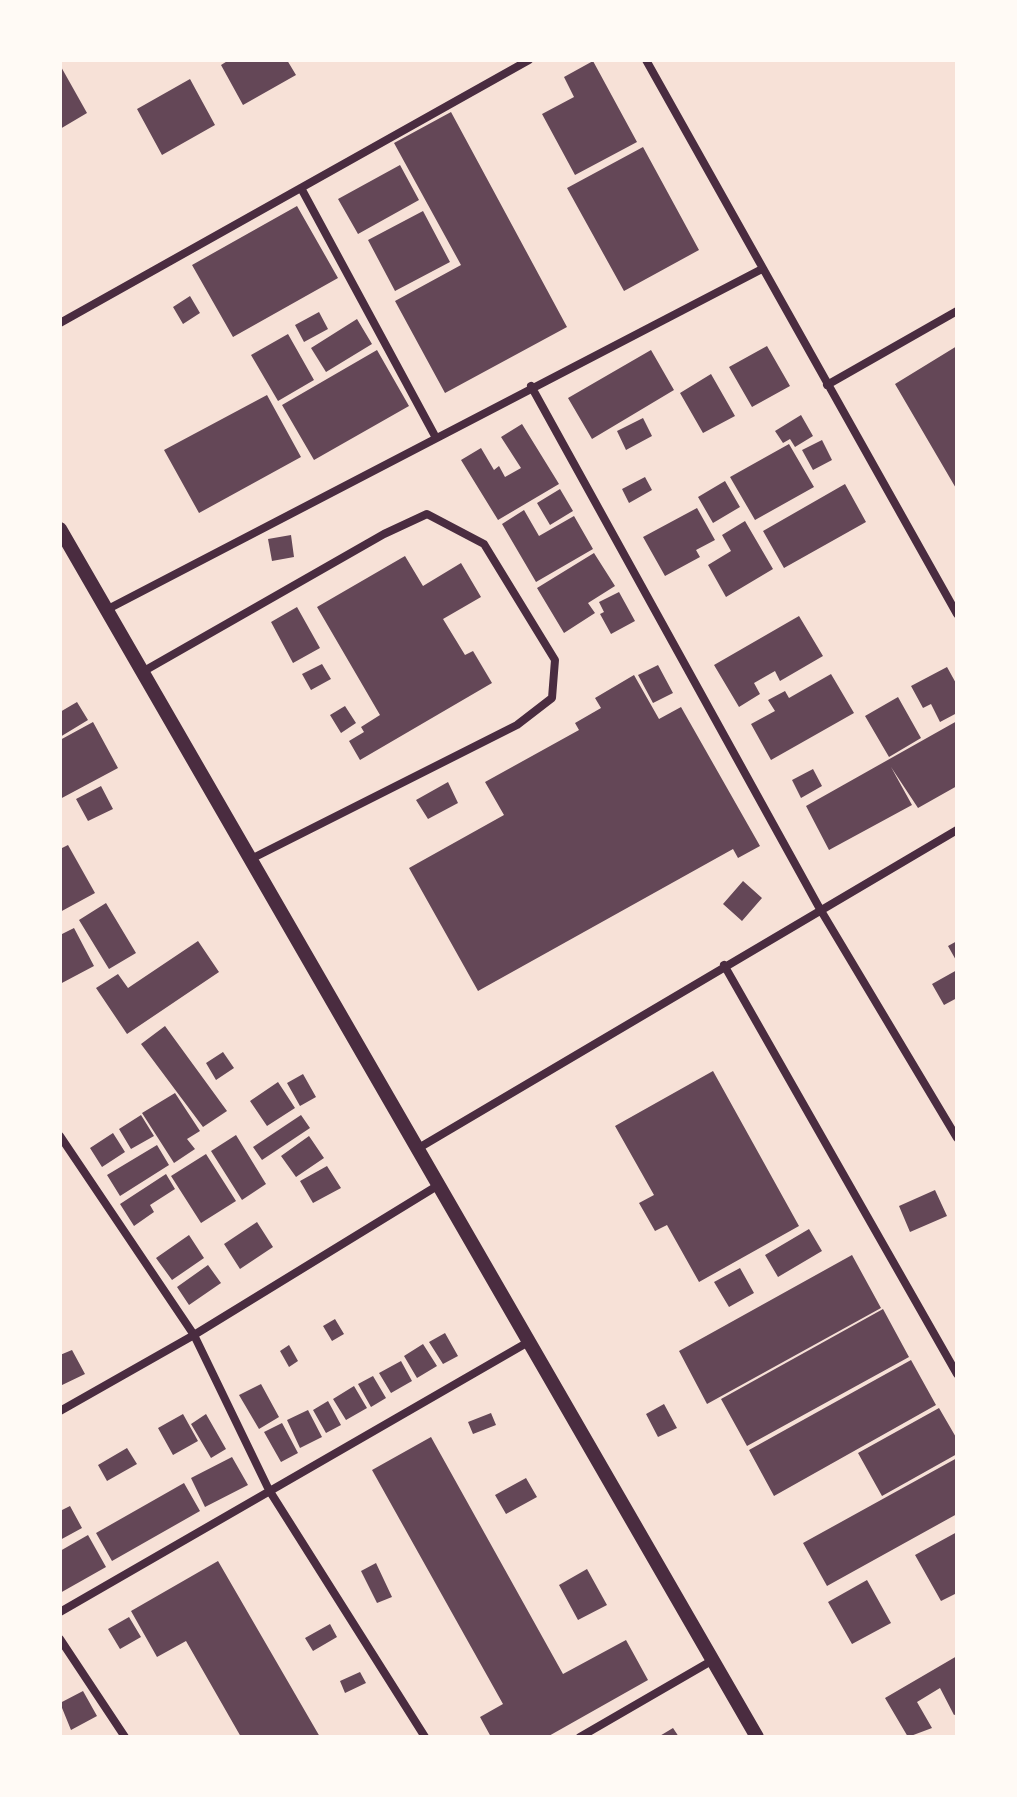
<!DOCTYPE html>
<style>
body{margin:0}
#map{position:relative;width:1017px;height:1797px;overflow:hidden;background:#f7e1d7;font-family:Literata,serif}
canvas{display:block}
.frame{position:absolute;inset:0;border:62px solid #fffaf5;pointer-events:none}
</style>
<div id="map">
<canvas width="1017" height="1797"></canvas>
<div class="frame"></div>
</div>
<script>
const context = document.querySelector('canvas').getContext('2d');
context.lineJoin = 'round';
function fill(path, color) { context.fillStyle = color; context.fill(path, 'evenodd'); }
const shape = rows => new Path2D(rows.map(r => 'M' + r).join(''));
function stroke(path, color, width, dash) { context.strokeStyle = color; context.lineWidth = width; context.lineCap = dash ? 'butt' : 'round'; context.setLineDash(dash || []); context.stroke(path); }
fill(shape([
 [229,60,287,60,296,75,243,105,221,65],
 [593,61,637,142,575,175,542,114,574,97,564,77],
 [60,65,87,113,60,129],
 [190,79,215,125,162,155,137,109],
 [451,112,567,327,445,393,395,301,461,265,394,143],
 [643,147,699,250,624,291,567,188],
 [400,165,419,200,358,234,338,199],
 [297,206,338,278,233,337,192,265],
 [423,211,450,262,395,291,368,240],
 [190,296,200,313,183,324,173,307],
 [319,312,328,329,304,342,295,325],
 [357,319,372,344,326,372,311,348],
 [288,334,314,380,278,401,251,355],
 [767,346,790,386,752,407,729,367],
 [957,346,957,490,895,384],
 [377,350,409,406,314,460,282,405],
 [651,350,674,390,592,439,568,398],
 [711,374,735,416,703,433,680,393],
 [267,395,301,457,199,513,164,450],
 [801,415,813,436,795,447,790,439,783,443,775,431],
 [643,418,652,436,626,450,617,431],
 [522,424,559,484,498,520,461,460,481,448,494,470,499,466,505,477,521,468,501,437],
 [822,440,832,460,813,470,802,450],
 [789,444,814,487,755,520,730,477],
 [645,477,652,490,629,503,622,489],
 [725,481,740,507,713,523,698,497],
 [845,484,866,522,784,568,763,531],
 [560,489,573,511,550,525,537,503],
 [697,508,715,540,696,550,700,557,665,576,643,537],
 [524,510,539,536,574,516,593,549,536,582,502,524],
 [745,521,773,569,726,597,708,565,731,551,722,535],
 [291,535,294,557,272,561,268,539],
 [594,553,615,586,588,603,595,613,564,633,537,588],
 [405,556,423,586,461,563,481,597,443,619,465,655,473,651,492,683,360,760,349,741,364,732,361,727,380,715,317,607],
 [619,592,635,621,611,634,600,614,604,612,599,602],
 [297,607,320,648,293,663,271,622],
 [799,616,823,656,780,681,775,671,754,683,760,694,739,707,714,665],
 [322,664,331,679,311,690,302,674],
 [658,665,673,693,653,703,638,675],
 [947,667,957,685,957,713,940,722,931,704,923,708,911,686],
 [831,674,854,713,771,760,751,724,775,711,768,700,785,691,789,698],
 [634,675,659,719,681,707,760,846,738,858,733,849,478,991,409,868,504,815,485,782,579,730,575,723,601,708,595,698],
 [898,697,921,738,889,757,865,716],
 [77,702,88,720,60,737,60,712],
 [345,706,356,723,341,733,330,715],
 [957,721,957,786,918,808,891,767,912,805,829,850,806,806],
 [93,722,118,768,60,799,60,740],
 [813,769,822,786,801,798,792,780],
 [448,782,458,803,428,819,416,800],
 [101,786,113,809,88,821,76,799],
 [68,845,95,893,60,912,60,849],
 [743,881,762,898,742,921,723,904],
 [106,903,136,953,109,969,79,920],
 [74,928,94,966,60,984,60,935],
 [198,941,219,972,127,1034,96,988,118,974,128,988],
 [957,941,957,962,948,946],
 [957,970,957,998,944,1005,932,984],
 [165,1026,227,1111,203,1127,141,1044],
 [223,1052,234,1068,216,1080,206,1063],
 [713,1071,799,1226,699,1282,667,1225,655,1231,639,1203,654,1195,615,1126],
 [303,1074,316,1097,300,1106,287,1083],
 [278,1082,295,1108,267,1126,250,1101],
 [175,1093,200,1131,187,1139,195,1149,174,1163,142,1113],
 [141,1115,154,1136,131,1149,119,1129],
 [301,1115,310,1128,262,1160,253,1147],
 [113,1133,125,1152,102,1167,90,1148],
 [236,1135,266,1184,242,1200,211,1151],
 [309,1136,324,1158,296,1177,281,1156],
 [157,1145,169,1165,120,1196,107,1175],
 [206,1154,236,1201,201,1223,171,1176],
 [327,1166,341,1188,313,1203,300,1181],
 [166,1174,175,1189,150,1205,154,1212,134,1226,120,1204],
 [935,1190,947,1216,910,1232,899,1206],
 [257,1222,273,1247,240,1269,224,1244],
 [809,1229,822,1251,778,1277,765,1255],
 [189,1235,204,1258,172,1280,156,1258],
 [852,1255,881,1308,707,1404,679,1351],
 [208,1265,221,1283,189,1305,177,1287],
 [740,1268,754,1293,729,1307,714,1282],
 [883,1309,909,1357,747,1446,721,1399],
 [335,1319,344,1334,332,1341,323,1326],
 [445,1333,458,1356,443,1364,429,1342],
 [423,1344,437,1366,417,1378,404,1356],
 [289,1345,298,1361,289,1367,280,1351],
 [72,1350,85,1374,60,1386,60,1355],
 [911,1360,936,1405,774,1496,749,1450],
 [401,1361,412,1381,391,1393,379,1373],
 [373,1376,386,1398,371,1407,358,1384],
 [261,1384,279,1417,259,1429,239,1395],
 [354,1386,367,1408,346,1420,333,1399],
 [328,1401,341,1425,326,1433,313,1410],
 [664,1404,677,1428,658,1437,646,1414],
 [939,1408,957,1439,957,1454,882,1496,858,1453],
 [308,1410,322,1437,300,1448,287,1420],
 [491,1413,496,1425,473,1434,468,1422],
 [183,1414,198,1441,173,1455,158,1428],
 [206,1414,226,1449,211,1458,191,1424],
 [282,1423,298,1453,281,1462,264,1432],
 [431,1437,563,1674,626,1640,648,1680,547,1737,491,1737,480,1717,503,1704,372,1470],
 [127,1448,137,1464,107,1481,98,1465],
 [232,1457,248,1485,205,1507,191,1478],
 [957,1458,957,1514,827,1586,803,1543],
 [526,1478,537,1497,506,1514,495,1495],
 [184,1483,200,1511,112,1561,96,1533],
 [70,1506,82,1528,60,1540,60,1511],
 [957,1532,957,1593,941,1601,915,1555],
 [88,1535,106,1567,60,1593,60,1551],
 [218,1561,320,1737,241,1737,186,1641,157,1657,131,1611],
 [376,1563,392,1597,377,1603,361,1571],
 [587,1569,607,1605,578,1620,559,1585],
 [867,1580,891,1623,852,1644,828,1602],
 [129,1617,141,1637,120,1649,108,1629],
 [330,1624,337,1637,313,1651,305,1638],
 [957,1656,957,1714,954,1715,940,1688,917,1702,932,1728,908,1737,885,1698],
 [360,1672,366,1683,345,1693,340,1681],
 [83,1691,97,1716,71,1730,60,1703],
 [673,1728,679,1737,658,1737]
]), '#644757');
stroke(shape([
 [646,60,957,614],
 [301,188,435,436],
 [60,323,529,60],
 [827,385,957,311],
 [531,386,820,909,957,1138],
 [108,609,762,269],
 [144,671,384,534,427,514,484,544,555,660,552,698,517,725,251,859],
 [724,965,957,1374],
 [60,1136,194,1335,269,1490,425,1737],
 [417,1149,957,830],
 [60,1411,194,1335,437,1186],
 [60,1612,530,1341],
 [60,1639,125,1737],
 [580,1737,713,1660]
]), '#4a2c40', 8);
stroke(shape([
 [60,529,757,1737]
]), '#4a2c40', 14);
</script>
